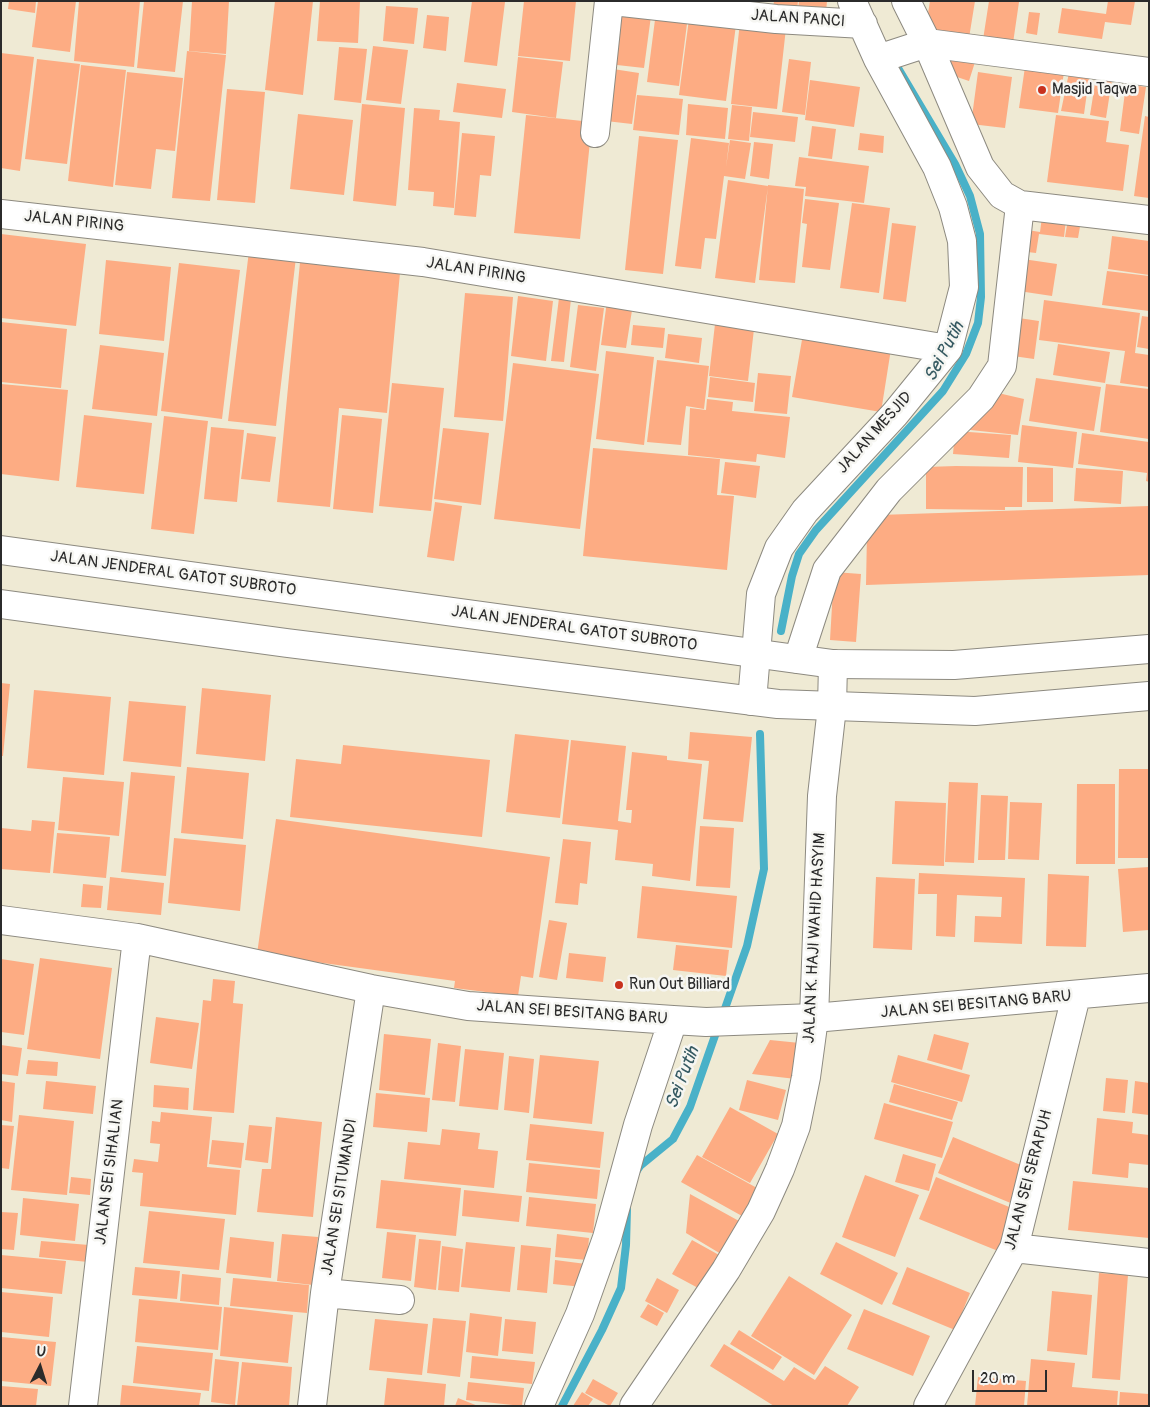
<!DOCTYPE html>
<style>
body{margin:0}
#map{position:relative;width:1150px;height:1407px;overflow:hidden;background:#efead4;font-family:Pangolin,sans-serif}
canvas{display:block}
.frame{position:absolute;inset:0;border:2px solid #2b2b2b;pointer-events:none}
.north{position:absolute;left:15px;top:1342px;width:50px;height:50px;-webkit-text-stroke:4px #f6f6f2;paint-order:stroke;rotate:5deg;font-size:14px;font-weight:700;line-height:20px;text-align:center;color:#2b2b2b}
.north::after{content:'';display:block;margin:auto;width:18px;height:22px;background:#2b2b2b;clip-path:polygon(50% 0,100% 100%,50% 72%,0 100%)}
.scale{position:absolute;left:972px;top:1370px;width:75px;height:22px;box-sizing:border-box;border:2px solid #2b2b2b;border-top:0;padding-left:6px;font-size:15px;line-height:18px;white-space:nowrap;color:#2b2b2b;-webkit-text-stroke:4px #f6f6f2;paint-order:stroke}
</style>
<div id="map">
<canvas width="1150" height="1407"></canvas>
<div class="frame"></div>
<div class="north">U</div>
<div class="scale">20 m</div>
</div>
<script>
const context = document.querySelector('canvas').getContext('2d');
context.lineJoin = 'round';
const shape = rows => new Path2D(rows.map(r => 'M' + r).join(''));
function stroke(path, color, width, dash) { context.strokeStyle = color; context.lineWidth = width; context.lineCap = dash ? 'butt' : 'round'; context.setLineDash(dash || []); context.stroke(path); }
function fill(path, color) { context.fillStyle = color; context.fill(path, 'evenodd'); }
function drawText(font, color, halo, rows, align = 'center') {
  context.font = font + ' Pangolin,sans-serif'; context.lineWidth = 5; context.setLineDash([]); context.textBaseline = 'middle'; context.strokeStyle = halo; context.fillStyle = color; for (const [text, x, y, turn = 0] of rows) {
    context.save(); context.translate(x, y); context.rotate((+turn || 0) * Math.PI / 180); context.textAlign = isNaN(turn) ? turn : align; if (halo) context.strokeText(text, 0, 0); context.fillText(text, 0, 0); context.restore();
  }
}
stroke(shape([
 [781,631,792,576,799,554,816,530,943,391,966,354,978,323,981,297,980,234,970,196,955,164,895,63],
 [722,1017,747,946,764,869,760,734],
 [636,1172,640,1166,673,1139,690,1107,718,1027],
 [562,1406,602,1330,621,1288,626,1245,627,1209]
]), '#49b1c8', 8);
fill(shape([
 [9,1,36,1,35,13,8,9],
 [38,1,76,1,70,52,32,47],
 [79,1,140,1,134,67,74,61],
 [144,1,183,1,175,72,137,68],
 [192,1,229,1,226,54,189,51],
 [275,1,313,1,303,95,265,90],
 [320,1,360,1,358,43,317,41],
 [472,1,505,2,497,66,464,62],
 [524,1,576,1,570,61,518,56],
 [774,1,798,1,797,11,773,9],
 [799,1,827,1,826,12,798,9],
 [930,1,975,1,969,38,925,32],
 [989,1,1019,2,1012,50,982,46],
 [1108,1,1135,1,1131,25,1105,22,1102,39,1058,33,1062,8,1106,14],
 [386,6,418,8,414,44,383,41],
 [615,11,651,16,644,68,608,64],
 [656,12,688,16,679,86,647,82],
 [1029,12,1040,13,1037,35,1026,33],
 [427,15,449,17,446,51,423,48],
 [689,19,736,25,726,101,679,95],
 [740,22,786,28,777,109,731,104],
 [373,46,408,50,401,104,366,100],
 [339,47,367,49,361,103,334,100],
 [187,51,226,55,210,201,172,198],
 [1,53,34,57,20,171,1,168],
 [945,53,975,62,969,81,939,71],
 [518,57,563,62,556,118,512,112],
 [37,59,80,64,67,164,25,159],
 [789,59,811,62,805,115,782,112],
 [81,65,126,70,113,187,68,181],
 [1025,67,1064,72,1058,113,1019,108],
 [1070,68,1090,71,1084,114,1061,111],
 [613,69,639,73,632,124,606,121],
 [1097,71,1113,73,1106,118,1090,115],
 [127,72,183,78,175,151,156,149,151,189,115,185],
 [978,72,1012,77,1005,128,971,124],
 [810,80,860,87,854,127,805,120],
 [457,83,506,89,502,118,453,112],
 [1126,84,1146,87,1139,134,1120,131],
 [227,89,265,92,255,203,217,200],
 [637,95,683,99,679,135,633,130],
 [362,104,405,108,396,206,353,201],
 [688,104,728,108,725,139,686,135],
 [732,105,752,107,749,141,728,139],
 [414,108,440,110,439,120,460,122,454,208,433,206,434,192,408,190],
 [753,112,798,117,795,142,750,137],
 [298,114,353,120,344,195,290,189],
 [526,115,592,122,580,239,514,233],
 [1056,115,1109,121,1106,142,1129,145,1123,191,1047,182],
 [1145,116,1149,117,1149,198,1134,196],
 [812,126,836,129,832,159,808,156],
 [462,133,495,136,491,176,480,175,476,217,454,215],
 [860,133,884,136,883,153,858,150],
 [639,136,678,140,663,274,625,270],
 [691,138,729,143,726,167,730,140,751,143,745,179,724,176,716,239,705,238,701,269,675,266],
 [754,142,773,144,769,179,750,176],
 [799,157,869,166,864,203,805,196,806,187,795,186],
 [728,180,768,186,755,283,715,278],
 [768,185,804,189,795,283,759,280],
 [805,199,839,203,830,270,802,267,807,224,802,223],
 [852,203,890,208,879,293,840,288],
 [1042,217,1066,220,1064,237,1039,234,1036,253,1019,251,1021,229,1040,232],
 [1068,219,1081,221,1078,238,1065,237],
 [892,223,916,226,906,302,883,299],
 [1,234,86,244,76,326,1,318],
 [1112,236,1149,241,1149,275,1108,269],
 [250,243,297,249,276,426,228,421],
 [301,252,401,262,387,413,339,408,330,507,277,502],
 [1016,258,1057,264,1052,296,1012,290],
 [106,260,171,267,164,341,99,334],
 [179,263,240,270,222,419,161,411],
 [1107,271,1149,276,1149,311,1102,305],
 [465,293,513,297,503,421,454,417],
 [518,296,553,301,546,361,511,356],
 [559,298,571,299,564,362,551,361],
 [1044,300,1140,313,1135,353,1149,355,1149,387,1120,383,1125,351,1039,340],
 [607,301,633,304,626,348,601,345],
 [578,305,604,308,596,371,570,367],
 [1142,316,1149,317,1149,349,1137,347],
 [1012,317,1039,321,1034,359,1006,355],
 [1,322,67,329,61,388,1,382],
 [715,324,754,329,748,381,709,376],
 [633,325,665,328,663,348,631,345],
 [668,334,702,338,699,363,665,358],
 [803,334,891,349,881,412,792,397],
 [1058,344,1110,352,1105,383,1053,375],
 [100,345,164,353,157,416,92,409],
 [606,351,654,357,644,445,596,439],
 [657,360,709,366,704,409,686,406,681,445,647,442],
 [513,363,599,374,580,529,494,519],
 [758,373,791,376,787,414,754,411],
 [710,377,755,383,753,402,708,397],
 [1036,378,1101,387,1094,431,1029,421],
 [392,383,444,388,431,511,379,506],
 [1,384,68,390,59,481,1,474],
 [1106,384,1149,389,1149,439,1100,432],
 [998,393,1024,399,1018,435,961,429],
 [707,399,733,402,732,411,790,417,785,458,757,454,756,462,688,455,690,408,706,410],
 [84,415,152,423,144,494,76,487],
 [342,415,382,419,373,513,333,509],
 [164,416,208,421,194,534,151,529],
 [1022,425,1077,432,1073,468,1018,462],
 [211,427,244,430,237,502,204,499],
 [443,428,489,433,481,505,434,499],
 [955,431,1011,435,1009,458,953,454],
 [247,433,276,437,270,482,241,479],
 [1082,433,1149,442,1149,482,1146,481,1147,473,1078,464],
 [593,448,720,459,717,495,734,496,727,570,583,556],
 [725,462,760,466,756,498,721,493],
 [956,466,1023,467,1022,507,1005,507,1005,510,926,509,926,467],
 [1027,467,1053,468,1053,502,1027,502],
 [1076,468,1123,471,1121,504,1074,501],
 [435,502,462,506,454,561,427,557],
 [1149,506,1149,575,866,585,867,533,879,515],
 [834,572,861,574,856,642,830,640],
 [1,683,10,684,3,756,1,756],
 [202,688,271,695,265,761,196,754],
 [34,690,111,697,104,775,27,768],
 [129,701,186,706,181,767,123,761],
 [690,732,752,737,743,822,703,819,709,761,688,759],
 [515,734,569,740,560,818,506,812],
 [571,740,626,746,618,821,631,823,632,810,626,810,632,752,667,756,667,760,702,764,690,881,652,876,653,864,615,860,618,830,562,824],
 [343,745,490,760,482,837,290,817,296,759,341,764],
 [187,767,249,773,243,839,181,833],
 [1119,769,1149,769,1149,858,1118,858],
 [131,772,175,776,166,876,121,872],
 [63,777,124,782,119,836,58,830],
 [949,782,978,783,974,863,945,862],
 [1077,784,1115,784,1115,864,1076,864],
 [981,795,1008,796,1005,860,978,860],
 [895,801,946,803,944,866,892,864],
 [1010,802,1042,803,1039,860,1008,859],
 [276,819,550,857,533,978,521,976,518,996,454,988,455,981,257,954],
 [32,820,55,822,50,873,1,869,1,828,31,831],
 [700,826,734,828,730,888,696,886],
 [57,833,110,837,106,878,53,873],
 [174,838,246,845,240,911,168,903],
 [563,839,591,842,587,884,580,883,578,905,555,903],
 [1149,867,1149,930,1123,932,1118,869],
 [919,873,1025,878,1022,944,974,942,975,916,1001,917,1002,897,957,895,955,937,936,936,937,894,918,894],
 [1048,874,1089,876,1086,947,1046,946],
 [110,877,164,883,161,915,107,910],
 [876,877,915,879,912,950,873,948],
 [83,884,103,886,101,908,81,907],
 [642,886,737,896,732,948,637,938],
 [549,920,567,923,557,980,539,977],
 [676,945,729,950,726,976,673,970],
 [569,953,606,957,603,982,566,978],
 [40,958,112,968,100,1059,27,1049],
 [1,959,34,964,24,1035,1,1032],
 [213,979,235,981,233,1003,243,1004,234,1113,193,1110,203,1000,211,1001],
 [156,1017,199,1023,192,1069,150,1063],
 [384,1034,431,1039,425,1095,379,1090],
 [934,1034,969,1043,962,1070,927,1060],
 [770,1040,800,1043,796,1079,752,1074],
 [438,1043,461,1046,455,1102,432,1100],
 [1,1045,22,1048,18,1076,1,1074],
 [465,1049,504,1053,498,1110,459,1106],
 [540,1055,599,1061,592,1124,533,1118],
 [898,1055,970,1075,962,1102,891,1082],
 [509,1056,534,1059,529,1113,504,1110],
 [28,1060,58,1062,57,1076,26,1074],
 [1106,1078,1128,1080,1125,1113,1103,1111],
 [747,1080,786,1090,778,1120,739,1110],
 [1,1081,15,1083,12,1122,1,1120],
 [46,1081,96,1086,93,1114,43,1109],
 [1135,1081,1149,1083,1149,1115,1132,1113],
 [894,1084,958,1102,952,1120,889,1102],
 [154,1085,189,1088,188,1110,153,1107],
 [376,1093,430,1098,427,1132,373,1127],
 [884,1103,953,1122,942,1158,874,1139],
 [730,1107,778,1134,750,1183,702,1157],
 [161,1112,212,1117,207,1167,240,1170,236,1215,140,1206,143,1173,132,1172,134,1159,158,1162,160,1144,150,1143,152,1121,160,1122],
 [19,1115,74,1121,67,1195,11,1190],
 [276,1117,322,1122,313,1217,257,1212,262,1169,271,1169],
 [1097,1118,1133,1122,1132,1133,1149,1135,1149,1165,1129,1163,1128,1178,1092,1174],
 [530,1124,604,1132,600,1168,526,1160],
 [1,1125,14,1126,9,1169,1,1168],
 [249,1125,272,1127,268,1163,245,1160],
 [442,1129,480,1133,478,1149,498,1151,494,1188,404,1179,408,1142,440,1145],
 [953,1137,1028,1168,1013,1204,938,1173],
 [212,1140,244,1143,241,1168,209,1164],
 [903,1154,936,1164,929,1191,895,1182],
 [697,1155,757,1188,742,1216,681,1182],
 [529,1163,600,1170,597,1199,526,1192],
 [865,1175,919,1195,895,1257,842,1237],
 [71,1177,91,1179,90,1195,69,1193],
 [936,1177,1019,1211,1003,1253,919,1219],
 [381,1180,461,1188,456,1236,376,1228],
 [1073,1181,1149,1188,1149,1238,1068,1230],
 [464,1190,522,1196,519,1222,462,1216],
 [690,1194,739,1221,721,1254,686,1233],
 [529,1197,596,1204,593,1233,526,1226],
 [23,1198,79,1204,75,1241,20,1235],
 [149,1211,225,1219,219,1270,143,1263],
 [1,1212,18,1213,14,1250,1,1249],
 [387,1232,416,1235,411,1281,382,1278],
 [282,1234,318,1237,313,1285,277,1281],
 [557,1234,589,1238,587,1260,555,1257],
 [230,1237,274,1242,271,1278,226,1273],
 [419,1239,441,1241,436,1290,414,1287],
 [692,1240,719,1255,700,1289,672,1274],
 [41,1241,89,1245,88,1262,39,1257],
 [466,1242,515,1247,510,1292,461,1287],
 [836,1242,898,1273,882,1305,820,1274],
 [521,1245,551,1248,547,1293,517,1290],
 [442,1246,463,1249,459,1292,438,1290],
 [1,1255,66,1261,62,1294,1,1288],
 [555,1260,586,1264,583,1287,553,1284],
 [135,1267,180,1271,177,1299,132,1295],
 [907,1267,970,1293,955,1330,892,1304],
 [1099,1273,1128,1275,1120,1380,1092,1378],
 [182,1274,221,1278,219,1305,180,1301],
 [789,1276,852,1315,814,1375,751,1336],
 [233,1278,309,1285,307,1313,230,1306],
 [657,1278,679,1290,667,1313,645,1301],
 [1052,1291,1092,1295,1087,1355,1047,1351],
 [1,1292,53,1297,49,1337,1,1332],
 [139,1299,222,1307,218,1350,135,1342],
 [648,1304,664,1313,657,1326,640,1317],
 [224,1307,293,1315,288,1363,220,1356],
 [864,1309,930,1336,913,1376,847,1349],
 [470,1313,502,1317,498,1356,466,1352],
 [433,1318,466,1321,460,1377,427,1373],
 [375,1319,428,1324,422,1375,369,1370],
 [505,1319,536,1322,533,1354,502,1351],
 [739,1330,782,1357,773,1370,730,1344],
 [1,1337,56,1342,51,1386,1,1381],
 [724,1344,784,1381,794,1367,815,1380,825,1366,859,1387,847,1406,774,1406,710,1366],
 [137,1346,213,1353,209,1391,133,1383],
 [472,1356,535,1362,532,1384,470,1378],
 [215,1359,239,1362,235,1405,211,1402],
 [1031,1359,1075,1363,1072,1387,1118,1391,1117,1406,1027,1406],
 [242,1362,292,1367,289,1406,237,1406],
 [978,1377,1026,1381,1024,1406,975,1406],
 [387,1378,446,1384,444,1406,384,1406],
 [593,1379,618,1393,610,1406,585,1393],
 [468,1382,524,1388,522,1406,466,1400],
 [122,1385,201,1393,199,1406,120,1406],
 [1,1386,38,1389,36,1406,1,1406],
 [582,1392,593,1399,588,1406,573,1406],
 [1120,1392,1149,1394,1149,1406,1119,1406],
 [458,1398,478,1406,455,1406]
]), '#fdac83');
const street = shape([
 [613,1,776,19,863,24],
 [906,1,927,43,980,167,1002,195,1020,205,1149,220],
 [878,59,927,43,1149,72],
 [595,133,609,1],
 [1,214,423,262,948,349],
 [798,659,827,570,889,490,981,398,1002,366,1020,205],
 [752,701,761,594,779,548,805,511,895,414,948,349,964,287,962,241,953,207,937,167,878,59,852,1],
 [1,920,137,938,371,989,468,1006,673,1020,706,1022,814,1018,1149,988],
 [1014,1248,1149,1263],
 [325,1293,400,1300],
 [83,1406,137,938],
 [312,1406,325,1293,371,989],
 [539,1406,580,1314,607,1238,638,1125,673,1020],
 [928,1406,1014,1248,1076,996]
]);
const secondary = shape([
 [634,1406,726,1270,761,1211,780,1169,796,1126,806,1077,814,1018,822,796,832,707,833,664]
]);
const primary = shape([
 [1,550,833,664,954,665,1149,649],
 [1,604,287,643,778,704,975,711,1149,696]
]);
stroke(street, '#8d8a80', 30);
stroke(secondary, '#8d8a80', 30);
stroke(primary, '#8d8a80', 30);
stroke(street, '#fff', 28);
stroke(secondary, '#fff', 28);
stroke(primary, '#fff', 28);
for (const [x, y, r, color] of [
 [1042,90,5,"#c8321e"],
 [619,985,5,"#c8321e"]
]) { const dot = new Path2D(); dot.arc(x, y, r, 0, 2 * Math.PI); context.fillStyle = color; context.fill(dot); stroke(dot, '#f6f6f2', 2); }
drawText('16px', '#2b2b2b', '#f6f6f2', [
 ["JALAN PANCI",798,19,4],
 ["JALAN PIRING",74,222,6],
 ["JALAN PIRING",476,271,9],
 ["JALAN MESJID",875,433,-48],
 ["JALAN JENDERAL GATOT SUBROTO",173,574,8],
 ["JALAN JENDERAL GATOT SUBROTO",574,629,8],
 ["JALAN K. HAJI WAHID HASYIM",815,938,-87],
 ["JALAN SEI BESITANG BARU",976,1005,-5],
 ["JALAN SEI BESITANG BARU",572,1013,4],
 ["JALAN SEI SIHALIAN",110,1172,-83],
 ["JALAN SEI SERAPUH",1029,1180,-75],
 ["JALAN SEI SITUMANDI",340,1197,-81]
]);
drawText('16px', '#2b2b2b', '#f6f6f2', [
 ["Masjid Taqwa",1052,90],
 ["Run Out Billiard",629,985]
], 'left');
drawText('italic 18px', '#365a62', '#f6f6f2', [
 ["Sei Putih",945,352,-62],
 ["Sei Putih",683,1078,-69]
]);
</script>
